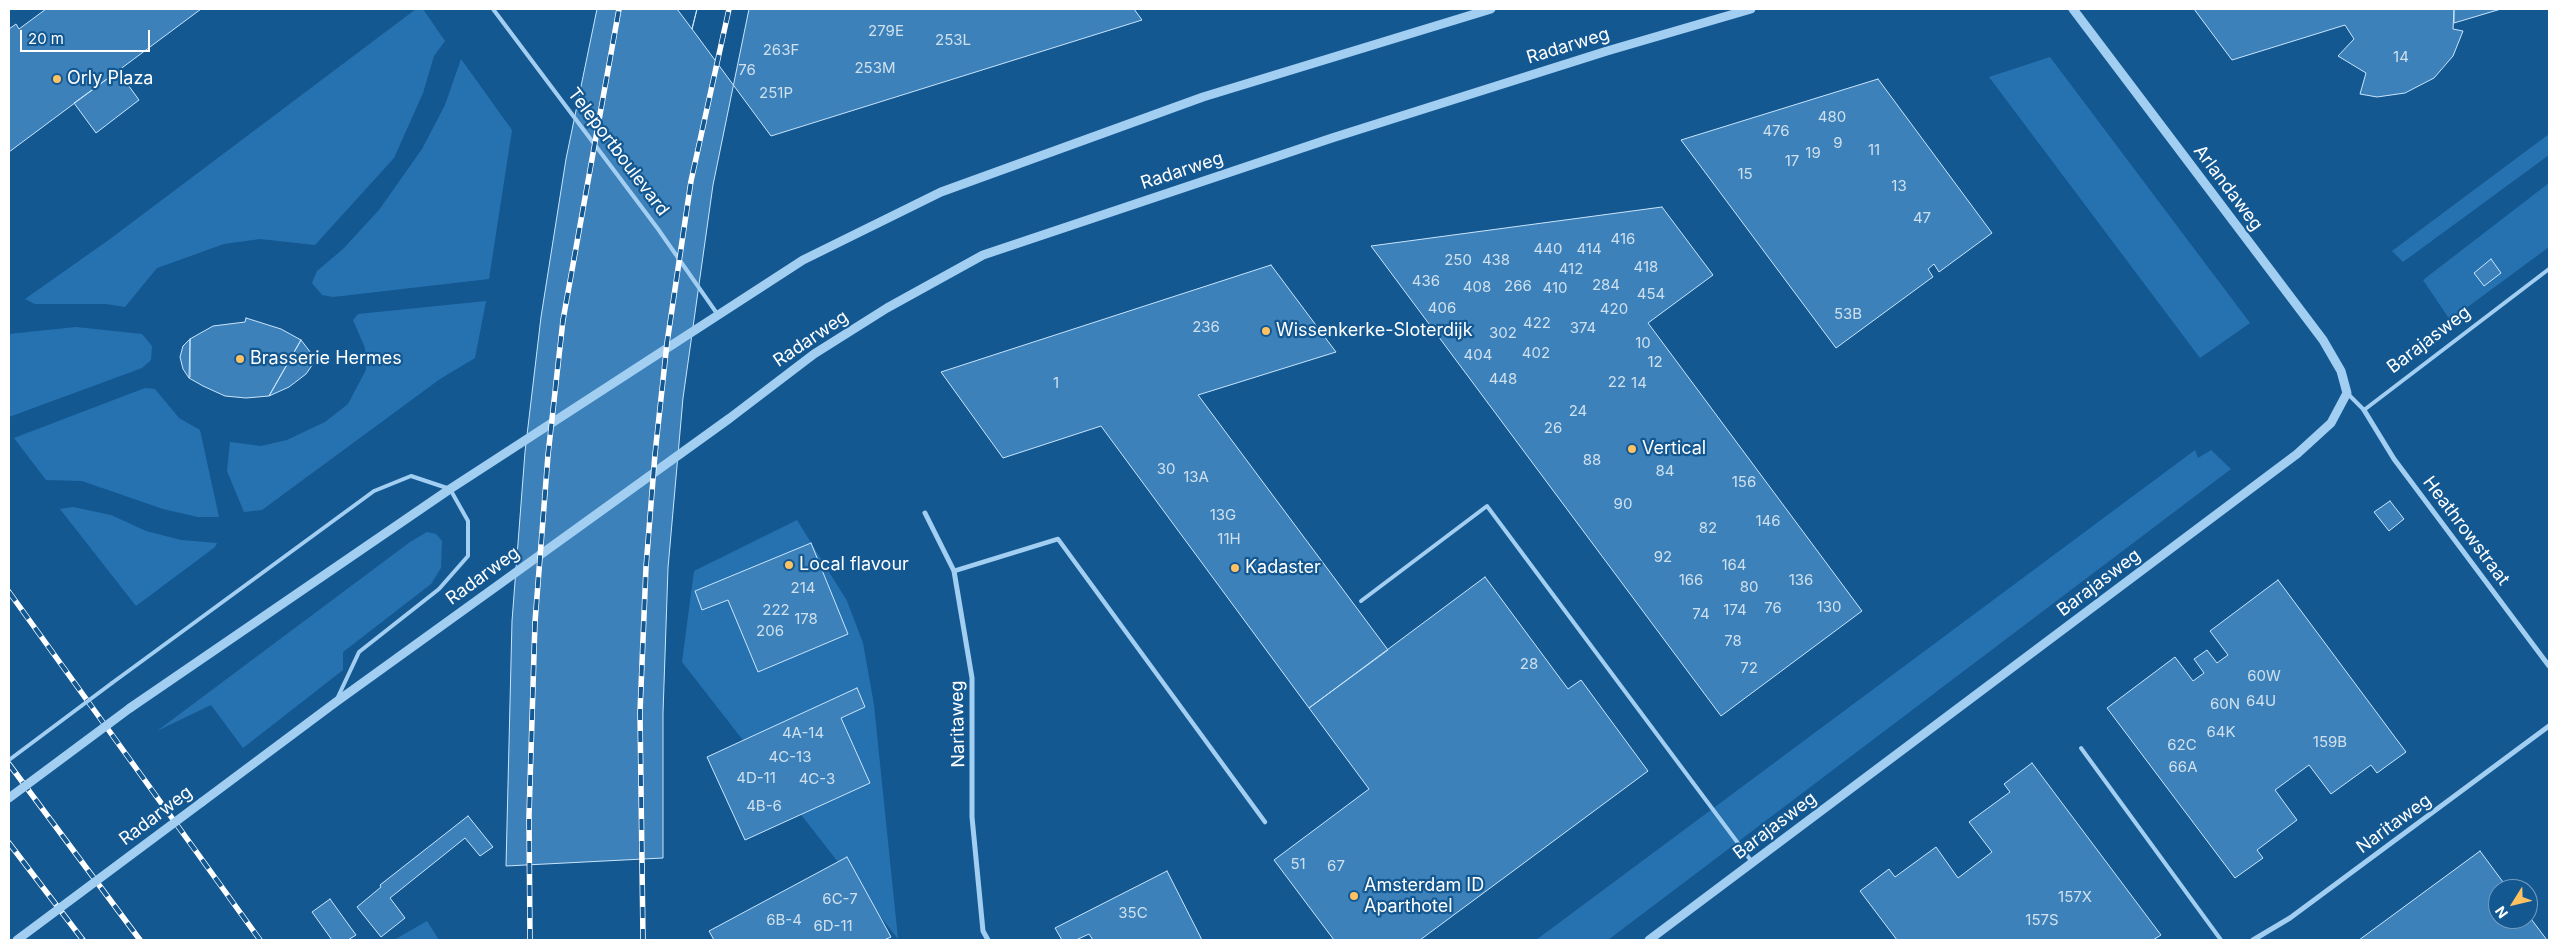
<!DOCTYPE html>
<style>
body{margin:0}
#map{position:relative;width:2558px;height:949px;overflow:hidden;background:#145892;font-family:Inter,sans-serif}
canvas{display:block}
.frame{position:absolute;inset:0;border:10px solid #fff;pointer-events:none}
.north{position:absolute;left:2488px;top:879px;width:50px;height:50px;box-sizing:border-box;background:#145892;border:1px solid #729bbe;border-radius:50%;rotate:234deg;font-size:14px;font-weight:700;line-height:20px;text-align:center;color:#fff}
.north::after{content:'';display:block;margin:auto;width:18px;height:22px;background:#ffc262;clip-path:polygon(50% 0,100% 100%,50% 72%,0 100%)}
.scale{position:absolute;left:20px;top:30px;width:130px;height:22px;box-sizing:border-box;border:2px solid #fff;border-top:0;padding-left:6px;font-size:15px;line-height:18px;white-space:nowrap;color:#fff;-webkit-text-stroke:4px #145892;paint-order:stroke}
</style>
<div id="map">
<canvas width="2558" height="949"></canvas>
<div class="frame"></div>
<div class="north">N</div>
<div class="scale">20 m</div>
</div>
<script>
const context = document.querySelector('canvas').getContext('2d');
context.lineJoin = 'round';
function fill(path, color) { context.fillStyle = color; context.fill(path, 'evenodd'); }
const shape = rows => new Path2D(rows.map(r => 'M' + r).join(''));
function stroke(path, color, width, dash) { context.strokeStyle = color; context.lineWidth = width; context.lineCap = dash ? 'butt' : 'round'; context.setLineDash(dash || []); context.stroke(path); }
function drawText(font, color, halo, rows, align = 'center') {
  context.font = font + ' Inter,sans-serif'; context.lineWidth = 4.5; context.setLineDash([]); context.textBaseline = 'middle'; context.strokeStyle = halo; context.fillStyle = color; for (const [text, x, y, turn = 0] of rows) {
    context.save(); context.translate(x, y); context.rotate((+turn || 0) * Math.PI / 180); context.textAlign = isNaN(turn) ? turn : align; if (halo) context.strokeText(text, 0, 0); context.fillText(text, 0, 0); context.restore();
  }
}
fill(shape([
 [416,9,423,9,445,41,434,56,423,93,394,158,315,245,260,239,224,244,157,268,125,307,106,304,35,304,25,299,110,239],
 [2050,57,2250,323,2200,358,1989,77],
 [461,59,512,130,489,279,333,297,322,295,312,283,317,271,343,249,379,210,422,149,445,105],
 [2549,134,2549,155,2403,262,2392,251],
 [2549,183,2549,247,2450,320,2423,280],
 [486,301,475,358,440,379,262,510,244,512,227,471,230,442,261,446,287,440,325,422,348,404,366,370,365,348,353,320,358,314],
 [76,327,142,334,152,346,151,360,142,368,9,417,9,334],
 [145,388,155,389,179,418,200,430,219,517,198,517,163,509,82,481,46,480,14,438],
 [2195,450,2198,458,2211,450,2231,469,1608,940,1536,940],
 [73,507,111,515,146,531,181,540,217,543,215,547,136,606,60,509],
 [797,520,847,601,863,643,874,705,898,939,682,662,694,571],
 [427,532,436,534,442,541,441,568,431,584,343,652,343,670,243,748,211,705,157,731,410,542],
 [427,921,439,940,394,940]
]), '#2672b1');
const building = shape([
 [46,9,201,9,9,152,9,29,16,24,19,29,46,9],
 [597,9,749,9,713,185,683,398,668,568,663,713,663,858,506,866,512,621,525,452,541,317,566,159,597,9],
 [677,9,697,9,692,29,677,9],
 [697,9,1134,9,1142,20,771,136,692,29,697,9],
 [2194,9,2454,9,2453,29,2463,31,2453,56,2434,78,2405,93,2377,97,2360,94,2366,73,2338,56,2354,39,2345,25,2232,60,2194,9],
 [2454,9,2501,9,2454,23,2454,9],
 [118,71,139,100,96,133,74,103,118,71],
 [1878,79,1992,233,1939,272,1934,264,1928,269,1933,277,1930,279,1836,348,1681,140,1878,79],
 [1662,207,1713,275,1648,323,1862,611,1721,716,1371,246,1662,207],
 [2491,259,2501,273,2484,286,2474,273,2491,259],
 [1271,265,1336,352,1198,395,1388,650,1309,708,1101,426,1003,458,941,372,1271,265],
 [246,318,281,329,301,340,269,396,246,398,225,396,203,386,189,378,190,339,213,326,245,322,246,318],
 [190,339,190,377,189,378,183,369,180,357,183,346,190,339],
 [301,340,311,353,313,364,306,374,289,387,269,396,301,340],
 [2390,501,2404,519,2389,531,2374,512,2390,501],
 [811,543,848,634,758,672,728,600,702,610,695,591,811,543],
 [1485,577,1568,689,1581,680,1648,771,1420,940,1334,940,1274,860,1369,789,1309,708,1485,577],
 [2278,580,2406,752,2377,773,2371,765,2331,794,2309,765,2275,790,2297,820,2257,850,2263,858,2235,878,2107,708,2175,657,2193,681,2204,673,2194,659,2207,650,2217,663,2228,655,2210,631,2278,580],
 [857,688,865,707,841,718,870,783,745,840,707,757,857,688],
 [2032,763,2161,935,2153,940,1897,940,1860,891,1889,869,1895,877,1936,847,1958,878,1992,852,1969,822,2010,792,2004,784,2032,763],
 [468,816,493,847,480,856,465,838,390,898,405,918,381,937,357,907,381,887,380,885,468,816],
 [2480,851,2503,882,2495,888,2498,892,2498,919,2528,919,2528,915,2547,940,2359,940,2480,851],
 [847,857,891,937,884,940,714,940,709,931,847,857],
 [1167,871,1202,940,1093,940,1089,934,1076,940,1062,940,1055,928,1167,871],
 [330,899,356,935,348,940,332,940,312,912,330,899]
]);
fill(building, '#3d81ba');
stroke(building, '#c9e5fc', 1);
stroke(shape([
 [493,9,658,229,718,315],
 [2347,393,2364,410,2549,269],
 [1361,601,1487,506,1752,862],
 [112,683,374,491,411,476,450,489,468,521,468,556,439,589,359,652,337,699],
 [2081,748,2221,940]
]), '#a2cef1', 4);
stroke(shape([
 [954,571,1058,539,1265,822]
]), '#a2cef1', 4.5);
stroke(shape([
 [2364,410,2394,459,2549,666],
 [925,513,954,571,972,678,972,817,983,931,988,940],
 [2253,940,2290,918,2549,726]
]), '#a2cef1', 5);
stroke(shape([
 [130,708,450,489,803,260,941,192,1203,97,1491,9],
 [202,802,336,702,730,418,814,354,887,308,983,255,1332,138,1607,51,1751,9],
 [1649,940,2297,454,2331,423,2347,393,2341,371,2323,340,2073,9]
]), '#a2cef1', 9);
const rail = shape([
 [9,592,260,940],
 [9,764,140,940],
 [9,843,83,940],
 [530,940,529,816,535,622,548,455,563,320,619,9],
 [643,940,640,712,646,567,655,454,667,343,691,181,729,9]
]);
stroke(rail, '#fff', 5.5);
stroke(rail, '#145892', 4, [11]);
stroke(shape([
 [9,760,112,683]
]), '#a2cef1', 4);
stroke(shape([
 [9,798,130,708],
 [17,940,202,802]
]), '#a2cef1', 9);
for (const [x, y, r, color] of [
 [57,79,5,"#ffc262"],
 [1266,331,5,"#ffc262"],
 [240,359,5,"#ffc262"],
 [1632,449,5,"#ffc262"],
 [789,565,5,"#ffc262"],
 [1235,568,5,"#ffc262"],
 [1354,896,5,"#ffc262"]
]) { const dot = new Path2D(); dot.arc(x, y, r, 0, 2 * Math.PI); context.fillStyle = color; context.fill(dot); stroke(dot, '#145892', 2); }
drawText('15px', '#cee0ee', null, [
 ["279E",886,31],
 ["253L",953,40],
 ["263F",781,50],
 ["14",2401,57],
 ["253M",875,68],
 ["76",747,70],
 ["251P",776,93],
 ["480",1832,117],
 ["476",1776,131],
 ["9",1838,143],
 ["11",1874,150],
 ["19",1813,153],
 ["17",1792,161],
 ["15",1745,174],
 ["13",1899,186],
 ["47",1922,218],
 ["416",1623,239],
 ["440",1548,249],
 ["414",1589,249],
 ["250",1458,260],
 ["438",1496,260],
 ["418",1646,267],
 ["412",1571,269],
 ["436",1426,281],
 ["284",1606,285],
 ["266",1518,286],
 ["408",1477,287],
 ["410",1555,288],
 ["454",1651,294],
 ["406",1442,308],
 ["420",1614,309],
 ["53B",1848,314],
 ["422",1537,323],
 ["236",1206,327],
 ["374",1583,328],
 ["302",1503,333],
 ["10",1643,343],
 ["402",1536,353],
 ["404",1478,355],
 ["12",1655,362],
 ["448",1503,379],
 ["22",1617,382],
 ["1",1056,383],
 ["14",1639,383],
 ["24",1578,411],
 ["26",1553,428],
 ["88",1592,460],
 ["30",1166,469],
 ["84",1665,471],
 ["13A",1196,477],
 ["156",1744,482],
 ["90",1623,504],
 ["13G",1223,515],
 ["146",1768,521],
 ["82",1708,528],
 ["11H",1229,539],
 ["92",1663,557],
 ["164",1734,565],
 ["166",1691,580],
 ["136",1801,580],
 ["80",1749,587],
 ["214",803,588],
 ["130",1829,607],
 ["76",1773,608],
 ["222",776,610],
 ["174",1735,610],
 ["74",1701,614],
 ["178",806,619],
 ["206",770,631],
 ["78",1733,641],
 ["28",1529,664],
 ["72",1749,668],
 ["60W",2264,676],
 ["64U",2261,701],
 ["60N",2225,704],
 ["64K",2221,732],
 ["4A-14",803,733],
 ["159B",2330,742],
 ["62C",2182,745],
 ["4C-13",790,757],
 ["66A",2183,767],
 ["4D-11",756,778],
 ["4C-3",817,779],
 ["4B-6",764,806],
 ["51",1298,864],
 ["67",1336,866],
 ["157X",2075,897],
 ["6C-7",840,899],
 ["35C",1133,913],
 ["6B-4",784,920],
 ["157S",2042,920],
 ["6D-11",833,926]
]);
drawText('18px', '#fff', '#145892', [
 ["Radarweg",1568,46,-17],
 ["Teleportboulevard",618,152,53],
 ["Radarweg",1182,171,-18],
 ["Arlandaweg",2228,188,53],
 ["Radarweg",811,339,-34],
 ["Barajasweg",2429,340,-37],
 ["Heathrowstraat",2466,531,53],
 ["Radarweg",483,576,-36],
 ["Barajasweg",2099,583,-37],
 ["Naritaweg",958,724,-91],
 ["Radarweg",156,816,-37],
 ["Naritaweg",2394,824,-36],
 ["Barajasweg",1775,826,-37]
]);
drawText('18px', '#fff', '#145892', [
 ["Orly Plaza",67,79],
 ["Wissenkerke-Sloterdijk",1276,331],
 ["Brasserie Hermes",250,359],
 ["Vertical",1642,449],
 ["Local flavour",799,565],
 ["Kadaster",1245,568],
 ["Amsterdam ID",1364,886],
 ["Aparthotel",1364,907]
], 'left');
</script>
